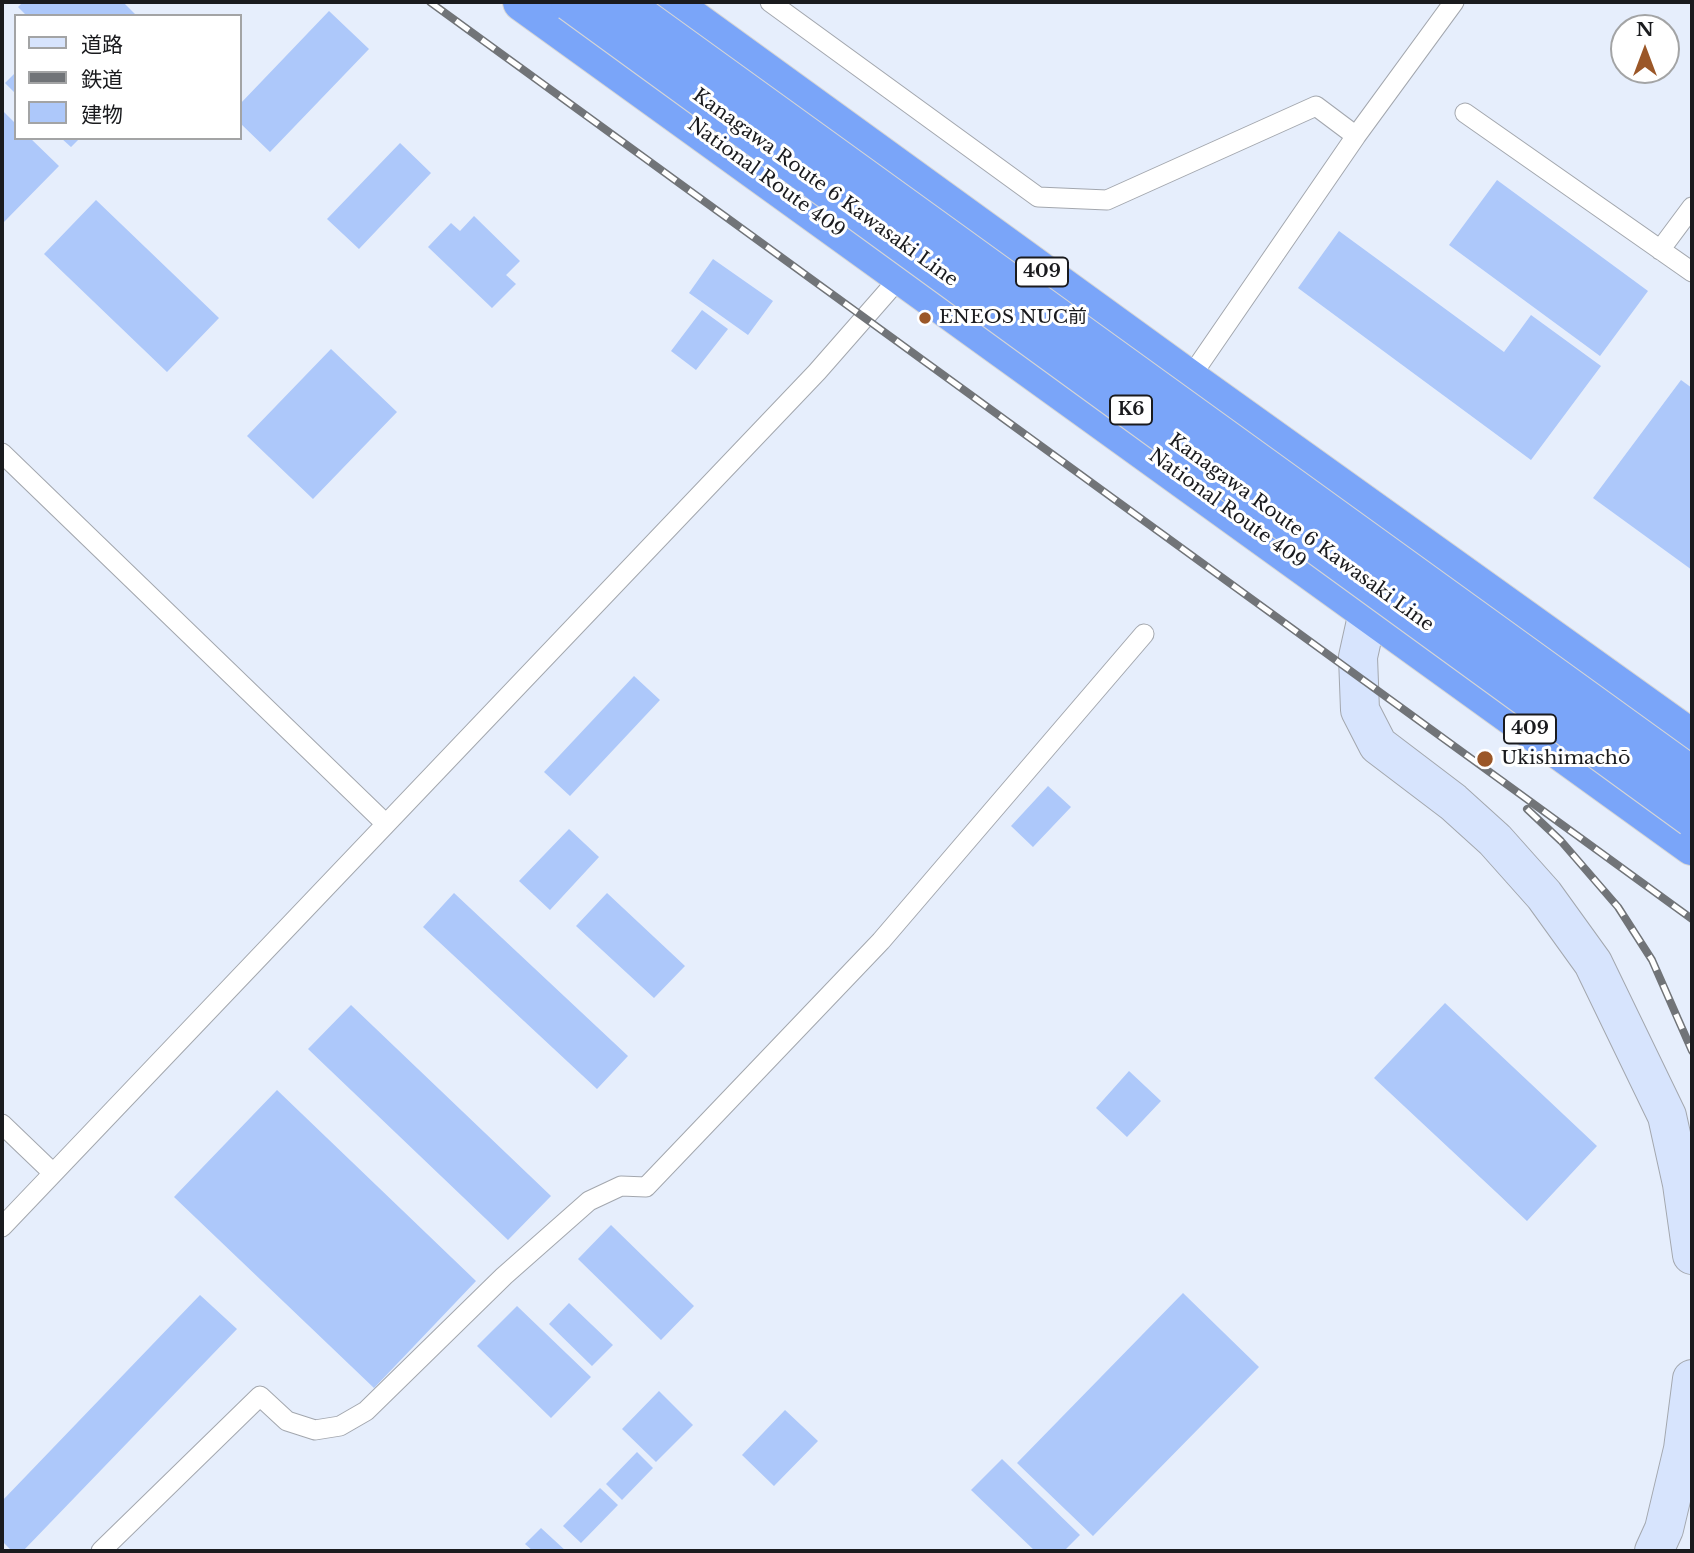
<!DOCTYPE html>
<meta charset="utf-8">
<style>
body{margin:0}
#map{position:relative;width:1694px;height:1553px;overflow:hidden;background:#f3f7fe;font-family:"Libre Baskerville","Noto Sans JP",serif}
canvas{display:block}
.frame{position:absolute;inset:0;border:4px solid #1a1b1e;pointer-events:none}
.legend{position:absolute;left:14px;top:14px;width:228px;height:126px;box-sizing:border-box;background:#fff;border:2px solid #a3a4a5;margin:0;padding:9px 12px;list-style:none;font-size:21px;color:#1a1b1e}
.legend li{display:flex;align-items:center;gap:14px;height:35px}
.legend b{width:35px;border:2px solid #a3a4a5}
.north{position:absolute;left:1610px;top:14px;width:70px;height:70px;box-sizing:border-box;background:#fff;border:2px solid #a3a4a5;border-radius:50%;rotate:0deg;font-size:19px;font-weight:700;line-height:28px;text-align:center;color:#1a1b1e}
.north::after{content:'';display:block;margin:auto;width:24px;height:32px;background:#9b5728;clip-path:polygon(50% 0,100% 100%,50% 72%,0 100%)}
</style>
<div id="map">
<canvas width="1694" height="1553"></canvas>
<div class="frame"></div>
<ul class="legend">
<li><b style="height:9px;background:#d7e4fd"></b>道路</li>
<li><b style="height:9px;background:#717478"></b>鉄道</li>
<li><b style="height:19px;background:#adc8fa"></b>建物</li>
</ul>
<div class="north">N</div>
</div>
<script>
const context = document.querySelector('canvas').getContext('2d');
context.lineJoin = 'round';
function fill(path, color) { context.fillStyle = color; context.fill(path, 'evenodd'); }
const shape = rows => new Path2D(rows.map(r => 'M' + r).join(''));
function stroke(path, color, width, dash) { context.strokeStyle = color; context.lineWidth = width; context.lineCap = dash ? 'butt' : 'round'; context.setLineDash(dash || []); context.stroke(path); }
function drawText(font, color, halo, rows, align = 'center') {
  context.font = font + ' "Libre Baskerville","Noto Sans JP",serif'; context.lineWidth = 6; context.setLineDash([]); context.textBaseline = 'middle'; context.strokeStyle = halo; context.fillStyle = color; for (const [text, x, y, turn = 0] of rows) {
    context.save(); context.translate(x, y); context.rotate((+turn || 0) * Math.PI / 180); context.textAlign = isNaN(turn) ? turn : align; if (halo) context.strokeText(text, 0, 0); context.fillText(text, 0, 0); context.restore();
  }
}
fill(shape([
 [2,2,1692,2,1692,1551,2,1551],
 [16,16,240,16,240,138,16,138],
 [1624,28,1666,28,1666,70,1624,70]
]), '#e6eefc');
fill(shape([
 [23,2,123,2,137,16,27,16,18,7],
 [329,11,369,49,270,152,240,123,240,104],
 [16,72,16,94,5,83],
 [2,110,16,124,16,138,30,138,59,166,2,224],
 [61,138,80,138,71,147],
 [400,143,431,173,359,249,327,219],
 [1497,180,1648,291,1600,356,1449,245],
 [96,200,219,318,167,372,44,254],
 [474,216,520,261,506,275,516,284,492,308,428,247,451,223,460,231],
 [1339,231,1504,352,1531,315,1601,366,1531,460,1298,288],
 [713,259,773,301,748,335,689,293],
 [702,310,728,329,696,370,671,351],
 [331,349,397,412,313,499,247,436],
 [1681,380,1692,388,1692,570,1593,498],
 [634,676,660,700,570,796,544,772],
 [1048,786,1071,807,1033,847,1011,826],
 [569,829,599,857,550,910,519,881],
 [454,893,628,1056,597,1089,423,927],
 [607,893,685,966,654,998,576,926],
 [1445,1003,1597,1146,1527,1221,1374,1078],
 [351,1005,551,1196,508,1240,308,1049],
 [1129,1071,1161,1101,1127,1137,1096,1108],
 [277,1090,476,1281,374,1388,174,1197],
 [611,1225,694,1306,661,1340,578,1259],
 [1183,1293,1259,1367,1093,1536,1017,1463],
 [200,1295,237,1329,23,1551,12,1551,2,1541,2,1501],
 [569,1303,613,1345,592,1366,549,1324],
 [517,1306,591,1377,551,1418,477,1346],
 [659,1391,693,1425,656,1462,622,1429],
 [785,1410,818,1441,774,1486,742,1455],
 [637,1452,653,1468,622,1500,606,1484],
 [1002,1459,1080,1535,1064,1551,1035,1551,971,1490],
 [600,1488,618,1505,581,1543,563,1526],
 [541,1528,566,1551,533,1551,525,1544]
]), '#adc8fa');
const lane = shape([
 [770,2,1038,197,1107,200,1316,106,1356,136],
 [1465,113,1692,272],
 [1660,250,1692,207],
 [1189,379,1356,136,1454,2],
 [2,453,386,824],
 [2,1124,53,1173],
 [2,1227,817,372,902,275],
 [101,1551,260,1396,287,1421,315,1430,340,1426,366,1411,504,1276,589,1201,621,1186,646,1187,881,941,1144,634]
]);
const secondary = shape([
 [1385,587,1368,612,1358,657,1360,710,1378,745,1453,802,1495,840,1544,895,1593,963,1667,1116,1682,1184,1692,1255],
 [1654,1551,1664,1529,1683,1449,1692,1379]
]);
const highway = shape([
 [522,2,1692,846],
 [669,2,1189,379,1692,739]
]);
stroke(lane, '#a3a7ae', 21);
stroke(secondary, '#a3a7ae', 40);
stroke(highway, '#d6d6d6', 40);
stroke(lane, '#fff', 19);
stroke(secondary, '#d7e4fd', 38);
stroke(highway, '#7aa5f9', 38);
const rail = shape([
 [430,2,1692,919],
 [1527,809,1561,841,1618,907,1652,960,1692,1051]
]);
stroke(rail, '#717478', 8);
stroke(rail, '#fff', 5, [16]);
const highwayBridge = shape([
 [570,2,1692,818],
 [621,2,1692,776]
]);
stroke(highwayBridge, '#d6d6d6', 40, []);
stroke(highwayBridge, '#7aa5f9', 38);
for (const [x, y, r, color] of [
 [925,318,7,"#9b5728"],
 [1485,759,9,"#9b5728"]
]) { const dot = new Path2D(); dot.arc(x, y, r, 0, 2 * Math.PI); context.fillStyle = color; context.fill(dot); stroke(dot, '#fff', 2.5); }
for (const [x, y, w] of [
 [1042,272,52],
 [1131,410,42],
 [1530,729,52]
]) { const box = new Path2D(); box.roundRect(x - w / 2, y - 14.5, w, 29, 5); context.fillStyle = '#fff'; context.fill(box); stroke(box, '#1a1b1e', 2); }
drawText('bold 18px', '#1a1b1e', null, [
 ["409",1042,272],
 ["K6",1131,410],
 ["409",1530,729]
]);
drawText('19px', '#1a1b1e', '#fff', [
 ["National Route 409",766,178,36],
 ["Kanagawa Route 6 Kawasaki Line",825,188,36],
 ["National Route 409",1227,509,36],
 ["Kanagawa Route 6 Kawasaki Line",1301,533,36]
]);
drawText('19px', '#1a1b1e', '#fff', [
 ["ENEOS NUC前",939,318],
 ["Ukishimachō",1501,759]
], 'left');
</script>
